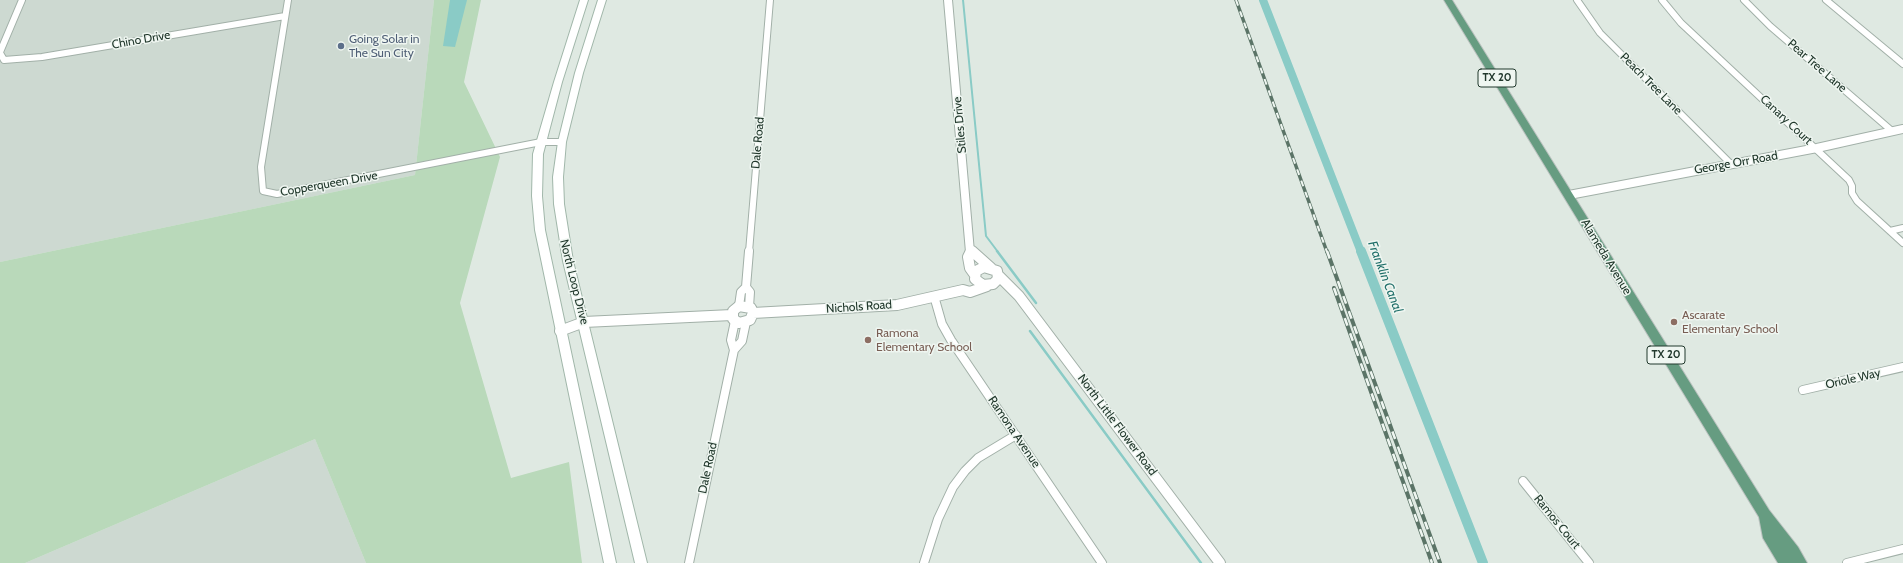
<!DOCTYPE html>
<style>
body{margin:0}
canvas{display:block;background:#dfe9e2}
</style>
<canvas width="1903" height="563"></canvas>
<script>
const context = document.querySelector('canvas').getContext('2d');
context.lineJoin = 'round';
function fill(path, color) { context.fillStyle = color; context.fill(path, 'evenodd'); }
const shape = rows => new Path2D(rows.map(r => 'M' + r).join(''));
function stroke(path, color, width, dash) { context.strokeStyle = color; context.lineWidth = width; context.lineCap = dash ? 'butt' : 'round'; context.setLineDash(dash || []); context.stroke(path); }
function drawText(font, color, halo, rows, align = 'center') {
  context.font = font + ' Cabin,sans-serif'; context.lineWidth = 3; context.setLineDash([]); context.textBaseline = 'middle'; context.strokeStyle = halo; context.fillStyle = color; for (const [text, x, y, turn = 0] of rows) {
    context.save(); context.translate(x, y); context.rotate((+turn || 0) * Math.PI / 180); context.textAlign = isNaN(turn) ? turn : align; if (halo) context.strokeText(text, 0, 0); context.fillText(text, 0, 0); context.restore();
  }
}
fill(shape([
 [0,0,434,0,415,175,0,262],
 [315,439,366,563,25,563]
]), '#cdd9d1');
fill(shape([
 [434,0,481,0,464,82,500,157,460,303,511,478,569,462,582,563,366,563,315,439,25,563,0,563,0,262,415,175]
]), '#b9d9ba');
fill(shape([
 [450,0,467,0,455,47,443,46]
]), '#8acbc6');
stroke(shape([
 [963,0,986,236,998,252]
]), '#8acbc6', 2);
stroke(shape([
 [997,251,1036,303],
 [1030,331,1201,563]
]), '#8acbc6', 2.5);
stroke(shape([
 [1263,0,1361,252]
]), '#8acbc6', 8);
stroke(shape([
 [1361,251,1483,563]
]), '#8acbc6', 10);
const minorFar1 = shape([
 [288,0,261,167,263,191,277,194,541,142,562,142],
 [1577,0,1600,33,1731,164],
 [1662,0,1681,23,1849,180,1852,186,1852,193,1857,201,1903,243],
 [1744,0,1770,26,1892,131],
 [1826,0,1903,64],
 [0,52,22,0],
 [0,53,4,60,42,57,285,16],
 [1890,231,1903,228],
 [749,252,770,0]
]);
const minor = shape([
 [746,287,750,292,749,307],
 [934,296,942,324,951,340,1102,563],
 [739,306,741,292,746,287,749,251],
 [734,350,742,341,746,322],
 [1803,390,1903,367],
 [1523,481,1589,563],
 [689,563,734,350,731,340,735,321],
 [924,563,938,519,953,487,965,471,978,458,1016,435],
 [1847,563,1903,549]
]);
const tertiaryFar1 = shape([
 [948,0,970,252],
 [1569,195,1817,148,1903,129],
 [971,250,973,252]
]);
const tertiary = shape([
 [971,251,968,257,970,268,975,275],
 [972,251,991,268],
 [984,267,997,271,998,279,993,284,983,285,975,279,976,271,984,267],
 [998,275,1019,296,1220,563],
 [739,306,751,308,753,313,750,320,739,323,733,319,733,311,739,306],
 [753,313,897,305,963,290,970,292,987,286],
 [560,331,584,322,732,315]
]);
const secondary = shape([
 [580,0,588,0,562,82,543,154,542,196,545,230,616,563,604,563,535,230,532,196,533,154,554,82,580,0],
 [598,0,606,0,583,73,566,142,563,177,564,204,573,261,647,563,635,563,563,261,554,204,553,177,558,142,575,73,598,0]
]);
const primary = shape([
 [1444,0,1452,0,1769,510,1798,547,1807,563,1778,563,1763,538,1759,517,1444,0]
]);
stroke(minorFar1, '#a2b0a8', 8);
stroke(minor, '#a2b0a8', 10);
stroke(tertiaryFar1, '#a2b0a8', 10);
stroke(tertiary, '#a2b0a8', 12);
stroke(secondary, '#a1b7aa', 2);
stroke(primary, '#bcc3c0', 2);
stroke(minorFar1, '#fff', 6);
stroke(minor, '#fff', 8);
stroke(tertiaryFar1, '#fff', 8);
stroke(tertiary, '#fff', 10);
fill(secondary, '#fff');
fill(primary, '#669c81');
const railFar1 = shape([
 [1236,0,1327,252]
]);
const rail = shape([
 [1327,251,1440,563],
 [1334,288,1432,563]
]);
stroke(railFar1, '#5b7467', 3.5);
stroke(rail, '#5b7467', 4);
stroke(railFar1, '#eff6f1', 2, [6]);
stroke(rail, '#eff6f1', 2.5, [8]);
for (const [x, y, r, color] of [
 [341,46,4,"#5c6f8a"],
 [1674,322,4,"#8d6e63"],
 [868,340,4,"#8d6e63"]
]) { const dot = new Path2D(); dot.arc(x, y, r, 0, 2 * Math.PI); context.fillStyle = color; context.fill(dot); stroke(dot, '#eff6f1', 1.5); }
for (const [x, y, w] of [
 [1497,78,38],
 [1666,355,38]
]) { const box = new Path2D(); box.roundRect(x - w / 2, y - 9, w, 18, 3); context.fillStyle = '#eff6f1'; context.fill(box); stroke(box, '#21382c', 1); }
drawText('bold 11px', '#21382c', null, [
 ["TX 20",1497,78],
 ["TX 20",1666,355]
]);
drawText('12px', '#4e5e75', '#eff6f1', [
 ["Going Solar in",349,39],
 ["The Sun City",349,53]
], 'left');
drawText('12px', '#21382c', '#eff6f1', [
 ["Chino Drive",141,40,-10],
 ["Pear Tree Lane",1817,66,41],
 ["Peach Tree Lane",1651,84,45],
 ["Canary Court",1786,120,43],
 ["Stiles Drive",960,125,-95],
 ["Dale Road",758,143,-85],
 ["George Orr Road",1736,163,-10],
 ["Copperqueen Drive",329,184,-10],
 ["Alameda Avenue",1606,257,59],
 ["North Loop Drive",574,282,76],
 ["Nichols Road",859,307,-4],
 ["Oriole Way",1853,379,-13],
 ["North Little Flower Road",1117,425,53],
 ["Ramona Avenue",1014,432,56],
 ["Dale Road",708,468,-78],
 ["Ramos Court",1557,522,51]
]);
drawText('12px', '#785e54', '#eff6f1', [
 ["Ascarate",1682,315],
 ["Elementary School",1682,329],
 ["Ramona",876,333],
 ["Elementary School",876,347]
], 'left');
drawText('italic 13px', '#206f69', '#eff6f1', [
 ["Franklin Canal",1385,277,69]
]);
</script>
